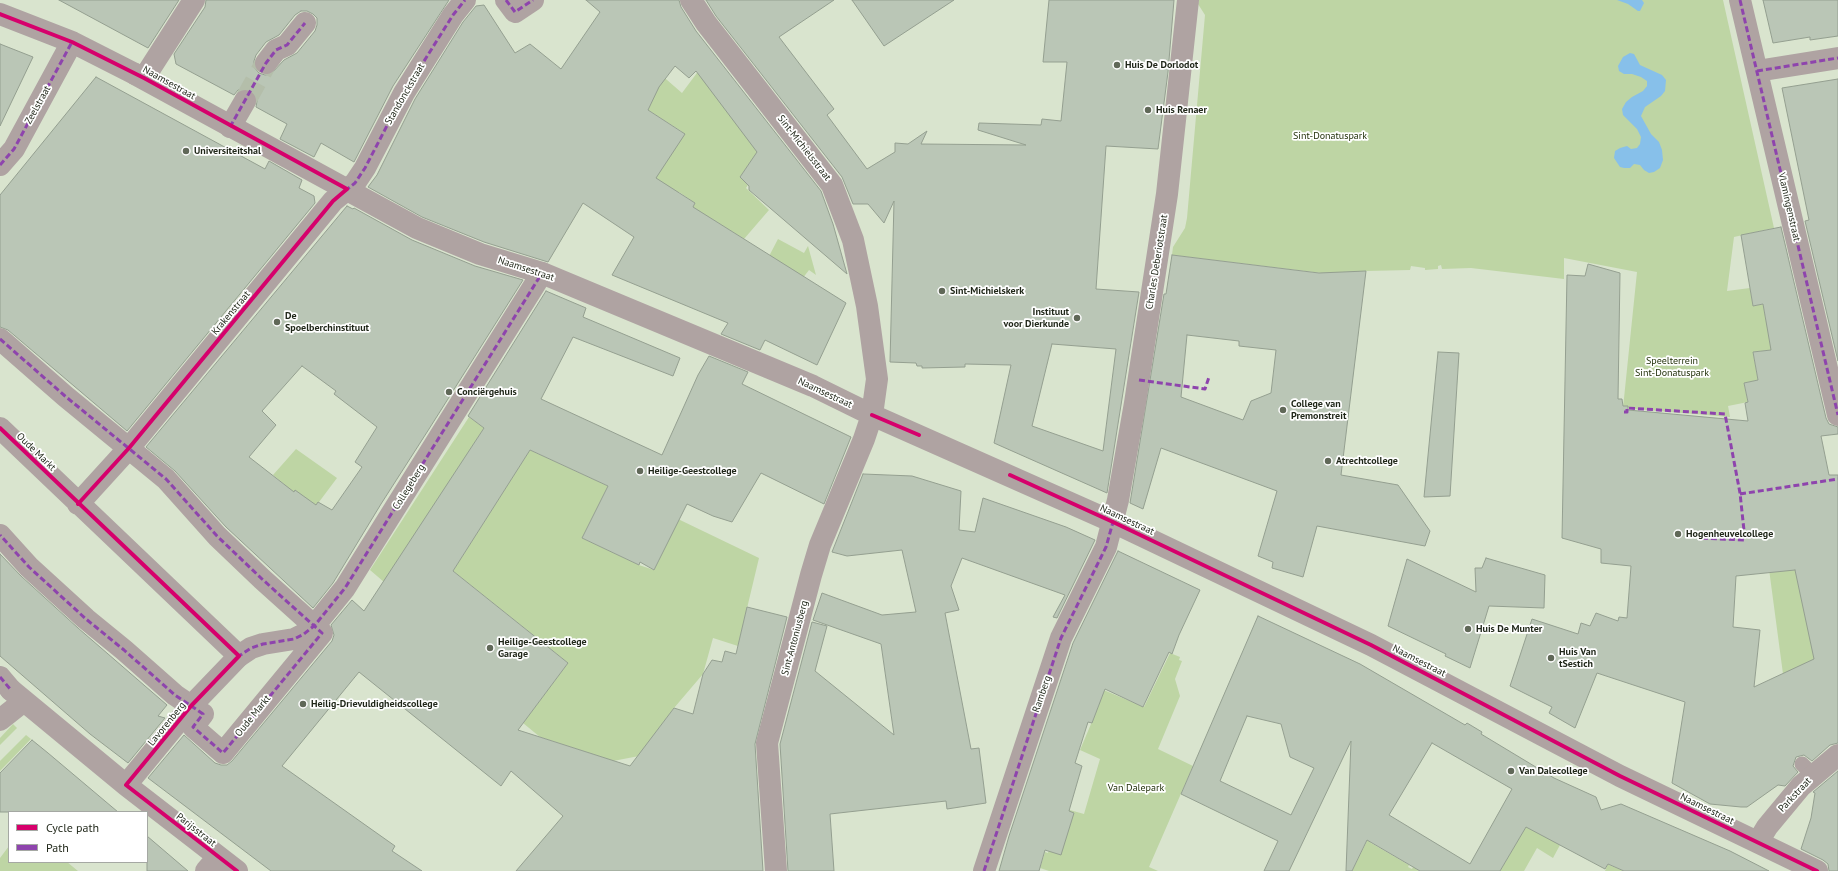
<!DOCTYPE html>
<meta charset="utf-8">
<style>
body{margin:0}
#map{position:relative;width:1838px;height:871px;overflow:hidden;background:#d9e4ce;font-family:"PT Sans",sans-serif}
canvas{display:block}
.legend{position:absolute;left:8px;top:811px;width:140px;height:52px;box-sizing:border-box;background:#fff;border:1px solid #a5a8a3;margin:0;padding:5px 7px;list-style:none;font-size:12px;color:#1f2618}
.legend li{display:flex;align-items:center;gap:8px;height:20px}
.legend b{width:20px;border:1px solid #a5a8a3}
</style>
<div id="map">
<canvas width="1838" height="871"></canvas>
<ul class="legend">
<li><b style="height:5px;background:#d6006c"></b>Cycle path</li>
<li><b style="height:5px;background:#8e44ad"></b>Path</li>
</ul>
</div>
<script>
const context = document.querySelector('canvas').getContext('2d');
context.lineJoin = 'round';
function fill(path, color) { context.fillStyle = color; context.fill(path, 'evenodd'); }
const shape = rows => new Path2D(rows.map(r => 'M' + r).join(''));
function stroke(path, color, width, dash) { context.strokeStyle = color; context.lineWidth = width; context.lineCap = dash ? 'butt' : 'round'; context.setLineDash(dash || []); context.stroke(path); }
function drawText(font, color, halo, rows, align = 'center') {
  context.font = font + ' "PT Sans",sans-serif'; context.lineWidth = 3.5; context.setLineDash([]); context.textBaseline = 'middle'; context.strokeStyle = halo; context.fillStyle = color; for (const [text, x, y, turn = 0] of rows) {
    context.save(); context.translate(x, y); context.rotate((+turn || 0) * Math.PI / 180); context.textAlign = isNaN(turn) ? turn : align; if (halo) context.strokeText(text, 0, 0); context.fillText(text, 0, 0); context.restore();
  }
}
fill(shape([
 [1199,0,1723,0,1774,228,1734,237,1727,291,1750,288,1753,306,1763,304,1766,319,1775,318,1781,349,1753,352,1758,380,1744,383,1748,402,1728,406,1730,417,1623,408,1637,272,1564,258,1564,279,1471,268,1442,269,1441,265,1438,266,1438,269,1425,270,1425,268,1411,266,1410,270,1366,271,1338,275,1172,255,1173,247,1185,228,1187,218,1205,15,1198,4],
 [711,54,771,133,740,177,748,185,746,188,769,210,744,239,710,218,689,212,695,203,679,192,674,200,640,177,684,135,681,131,648,110,659,73,682,93],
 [778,239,804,253,808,246,816,275,809,270,796,287,766,262],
 [469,417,484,428,384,582,370,570],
 [296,449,337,478,310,514,295,491,281,510,272,504,285,485,273,475],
 [530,450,608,486,582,538,639,565,654,570,678,519,759,558,738,646,713,638,703,674,674,708,639,756,613,761,540,737,523,723,568,663,453,571],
 [1791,549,1836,672,1783,674,1767,554],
 [1170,653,1180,657,1179,660,1182,661,1175,679,1180,696,1158,749,1193,766,1149,867,1158,871,1049,871,1040,868,1045,852,1048,853,1059,807,1084,814,1100,759,1080,750,1099,705,1087,683,1144,707],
 [13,724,17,728,0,745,0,738],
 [26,735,31,739,0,771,0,761],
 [1539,804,1560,845,1553,858,1537,848,1524,871,1500,871],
 [1369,837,1371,843,1409,865,1408,867,1412,869,1413,867,1420,871,1352,871],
 [9,846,9,862,67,862,78,871,0,871,0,858],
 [1608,864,1609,865,1624,871,1605,871]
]), '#bed5a4');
fill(shape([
 [1617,0,1642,0,1644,3,1640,11,1638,11,1628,4],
 [1630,53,1634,54,1640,65,1662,75,1666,80,1665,91,1661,96,1645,107,1641,116,1651,134,1659,142,1662,150,1663,160,1660,168,1654,172,1649,173,1644,170,1640,165,1634,164,1630,168,1624,168,1620,167,1614,158,1615,151,1620,148,1627,146,1631,149,1637,148,1640,144,1641,137,1637,129,1623,115,1622,109,1626,102,1632,97,1643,91,1647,86,1647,81,1641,77,1632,74,1624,74,1619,71,1618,66,1623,57]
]), '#87c0ea');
const building = shape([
 [59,0,179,0,148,48,59,0],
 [206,0,449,0,393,86,354,162,321,143,314,157,280,139,287,124,256,107,257,101,256,95,252,90,245,89,238,90,234,95,176,64,174,54,205,7,206,0],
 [301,11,307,11,313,14,317,18,317,25,315,31,297,53,284,60,271,74,265,75,259,73,254,67,254,61,256,55,266,42,279,35,295,15,301,11],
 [586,0,679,0,681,7,696,31,821,191,833,224,847,274,749,190,749,186,740,177,757,152,696,71,689,78,675,66,659,87,648,110,685,134,656,178,695,203,693,207,846,303,817,365,765,340,760,350,721,334,728,323,612,275,634,237,583,203,548,262,484,242,422,217,368,187,377,175,415,99,463,22,476,6,484,5,515,53,530,44,561,69,600,12,586,0],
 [706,0,834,0,779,37,834,109,827,115,867,169,895,152,895,143,908,144,927,131,921,144,1026,145,978,130,979,123,1041,125,1042,119,1061,121,1067,62,1043,62,1049,0,1174,0,1168,72,1158,149,1106,146,1096,289,1139,292,1107,493,994,443,1011,365,965,364,965,367,922,368,922,366,917,366,916,363,890,362,894,201,884,223,868,204,853,204,842,177,716,16,706,0],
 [1052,344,1116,349,1103,451,1032,426,1052,344],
 [852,0,954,0,884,46,852,0],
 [1763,0,1838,0,1838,36,1810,40,1810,37,1773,43,1763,0],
 [0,44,33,57,0,126,0,44],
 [96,77,265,169,269,161,302,180,299,188,314,196,315,203,127,431,8,330,0,327,0,195,96,77],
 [1838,79,1838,361,1805,221,1809,220,1782,88,1838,79],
 [347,206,353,209,354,208,412,240,475,266,523,280,429,429,381,504,333,583,313,608,226,527,175,471,146,447,347,206],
 [302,366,336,391,334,394,377,427,355,462,362,467,332,510,318,502,316,505,295,490,294,492,249,457,276,425,262,411,302,366],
 [1781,227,1826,418,1829,424,1838,427,1838,434,1821,436,1829,475,1838,475,1838,743,1830,745,1812,761,1804,755,1796,757,1793,766,1798,772,1785,786,1778,785,1747,807,1741,807,1710,804,1672,783,1685,702,1597,673,1575,728,1549,713,1552,707,1510,686,1532,619,1578,634,1581,623,1590,626,1596,613,1618,621,1619,617,1627,618,1631,566,1601,563,1601,549,1562,538,1567,275,1585,276,1588,264,1620,273,1618,399,1622,399,1623,406,1628,406,1628,410,1748,421,1745,403,1748,402,1744,383,1758,380,1753,352,1771,350,1763,304,1753,306,1741,235,1781,227],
 [1795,570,1814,659,1754,687,1760,630,1733,627,1736,576,1795,570],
 [1172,255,1319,273,1366,271,1341,475,1398,485,1430,531,1425,546,1317,526,1303,577,1272,568,1273,562,1258,556,1277,491,1161,448,1143,509,1130,503,1164,294,1166,294,1172,255],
 [1187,335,1239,341,1239,346,1276,350,1271,393,1251,401,1243,420,1181,397,1187,335],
 [546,291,586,308,583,317,680,358,673,376,573,337,541,399,662,455,698,375,709,356,748,372,742,384,851,437,824,504,761,473,732,522,713,516,687,504,654,570,640,562,639,565,582,538,608,486,530,450,453,571,568,663,518,730,630,766,674,708,693,714,703,674,712,660,722,662,725,651,736,654,747,607,787,617,755,744,763,871,516,871,563,816,511,771,501,786,359,672,282,766,395,846,392,851,422,871,271,871,148,778,184,735,215,763,221,765,227,765,232,761,332,641,334,635,331,625,352,600,364,611,484,428,468,416,546,291],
 [1438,352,1459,353,1450,496,1424,497,1438,352],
 [863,474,912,476,961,491,959,530,975,532,983,498,1066,527,1095,540,1057,618,1053,617,1065,595,962,558,951,586,959,610,945,613,971,749,979,748,986,803,947,809,946,801,830,814,834,871,788,871,780,744,812,622,827,626,815,671,894,735,881,644,813,620,822,593,882,615,916,612,902,550,847,556,832,552,863,474],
 [1118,551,1200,590,1179,635,1172,654,1169,652,1143,707,1105,689,1092,723,1088,722,1075,763,1082,766,1069,811,1074,813,1061,855,1045,850,1039,871,999,871,1009,836,1073,643,1118,551],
 [0,554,21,576,78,628,167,705,158,716,165,718,128,763,90,734,0,656,0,554],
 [1486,558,1545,575,1544,608,1489,606,1470,668,1445,656,1446,654,1388,626,1407,559,1476,592,1475,568,1482,568,1486,558],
 [1258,616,1360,664,1465,725,1467,723,1482,732,1481,734,1554,778,1596,797,1601,810,1621,804,1730,851,1769,871,1624,871,1608,864,1605,869,1526,827,1500,871,1420,871,1367,840,1352,871,1346,871,1351,741,1289,871,1264,871,1278,841,1181,794,1258,616],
 [1247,716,1281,724,1290,757,1314,768,1291,815,1220,781,1247,716],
 [1432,743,1512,789,1470,864,1389,815,1432,743],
 [32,740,48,753,118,812,0,812,0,773,32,740],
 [1838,771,1838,871,1829,871,1828,864,1823,860,1801,849,1811,818,1815,793,1813,792,1838,771],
 [147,836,188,871,147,871,147,836]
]);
fill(building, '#bac6b6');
stroke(building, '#949f90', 1);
stroke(shape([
 [245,101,266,63]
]), '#b4beaa', 22, [22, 11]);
stroke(shape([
 [1802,764,1813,775]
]), '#afa3a2', 15);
stroke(shape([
 [506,0,515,12,533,0],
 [0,14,72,42,135,74],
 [266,63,276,50,287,45,305,23],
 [230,127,245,101],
 [0,165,14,149,72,42],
 [0,339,65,396,166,479,217,536,262,579,322,633,223,753,193,727,203,714,175,695,124,650,86,619,29,567,0,535],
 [0,428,239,656,251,648,263,644,294,639,304,634,315,625,345,588,542,273],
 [78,504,129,448,333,201,355,183,365,168,404,93,453,15,465,0],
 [0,677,11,690]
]), '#afa3a2', 22);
stroke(shape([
 [691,0,706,23,832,185,853,240,867,306,877,379,872,415,864,439,820,545,811,575,767,743,776,871],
 [1740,0,1838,415],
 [1757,71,1838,58],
 [135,74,417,228,480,254,542,273,813,386,872,415,1113,522,1371,645,1620,776,1817,871],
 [144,78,194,0],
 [11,690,126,785,237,871],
 [0,720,24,701],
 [126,785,191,706,239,656],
 [1758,842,1767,827,1801,786,1838,755],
 [206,871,218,857],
 [984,871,1061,638,1106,547,1118,500,1135,403,1167,194,1188,0]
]), '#afa3a2', 22);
stroke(shape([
 [506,0,515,12,533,0],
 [1740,0,1838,415],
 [1757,71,1838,58],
 [230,127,266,63,276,50,287,45,305,23],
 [0,165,14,149,72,42],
 [345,191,355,183,365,168,404,93,453,15,465,0],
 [0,339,65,396,166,479,217,536,262,579,322,633,223,753,193,727,203,714,175,695,124,650,86,619,29,567,0,535],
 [1139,380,1205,389,1209,377],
 [1624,412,1627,412,1627,408,1725,414,1740,493,1745,540,1699,538],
 [1740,494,1838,479],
 [237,655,239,656,251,648,263,644,294,639,304,634,315,625,345,588,542,273],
 [0,677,11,690],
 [984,871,1061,638,1106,547,1113,522]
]), '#8e44ad', 3, [6, 3]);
stroke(shape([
 [0,14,72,42,144,78,347,189,333,201,129,448,78,504],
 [872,415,919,435],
 [0,428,239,656,191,706,126,785,237,871],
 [1010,475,1113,522,1371,645,1620,776,1817,871]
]), '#d6006c', 4);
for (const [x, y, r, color] of [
 [1117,65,4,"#606858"],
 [1148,110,4,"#606858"],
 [186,151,4,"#606858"],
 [942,291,4,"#606858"],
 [1077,318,4,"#606858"],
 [277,322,4,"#606858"],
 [449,392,4,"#606858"],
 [1283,410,4,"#606858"],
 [1328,461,4,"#606858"],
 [640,471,4,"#606858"],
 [1678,534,4,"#606858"],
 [1468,629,4,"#606858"],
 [490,648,4,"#606858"],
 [1551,658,4,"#606858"],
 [303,704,4,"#606858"],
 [1511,771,4,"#606858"]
]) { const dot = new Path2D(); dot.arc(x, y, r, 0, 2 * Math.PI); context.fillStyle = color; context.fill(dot); stroke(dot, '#fff', 1.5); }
drawText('bold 10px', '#1f2618', '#fff', [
 ["Huis De Dorlodot",1125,65],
 ["Huis Renaer",1156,110],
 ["Universiteitshal",194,151],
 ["Sint-Michielskerk",950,291],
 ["Instituut",1069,312,"right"],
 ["voor Dierkunde",1069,324,"right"],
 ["De",285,316],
 ["Spoelberchinstituut",285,328],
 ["Conciërgehuis",457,392],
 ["College van",1291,404],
 ["Premonstreit",1291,416],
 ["Atrechtcollege",1336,461],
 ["Heilige-Geestcollege",648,471],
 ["Hogenheuvelcollege",1686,534],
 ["Huis De Munter",1476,629],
 ["Heilige-Geestcollege",498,642],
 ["Garage",498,654],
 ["Huis Van",1559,652],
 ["tSestich",1559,664],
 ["Heilig-Drievuldigheidscollege",311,704],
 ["Van Dalecollege",1519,771]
], 'left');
drawText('10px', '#1f2618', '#fff', [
 ["Naamsestraat",169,83,29],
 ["Standonckstraat",405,94,-60],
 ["Zeelstraat",38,105,-61],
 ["Sint-Michielsstraat",804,148,52],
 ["Vlamingenstraat",1789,207,77],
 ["Charles Deberiotstraat",1157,262,-81],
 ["Naamsestraat",526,269,18],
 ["Krakenstraat",231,313,-50],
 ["Naamsestraat",825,393,25],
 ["Oude Markt",36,452,44],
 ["Collegeberg",409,487,-58],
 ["Naamsestraat",1127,520,25],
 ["Sint-Antoniusberg",795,638,-75],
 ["Naamsestraat",1419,661,27],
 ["Ramberg",1042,694,-71],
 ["Oude Markt",253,716,-51],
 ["Lavorenberg",167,724,-51],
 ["Parkstraat",1795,795,-47],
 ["Naamsestraat",1707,809,26],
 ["Parijsstraat",196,830,38]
]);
drawText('10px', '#22310a', '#fff', [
 ["Sint-Donatuspark",1330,136],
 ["Speelterrein",1672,361],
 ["Sint-Donatuspark",1672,373],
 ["Van Dalepark",1136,788]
]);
</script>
